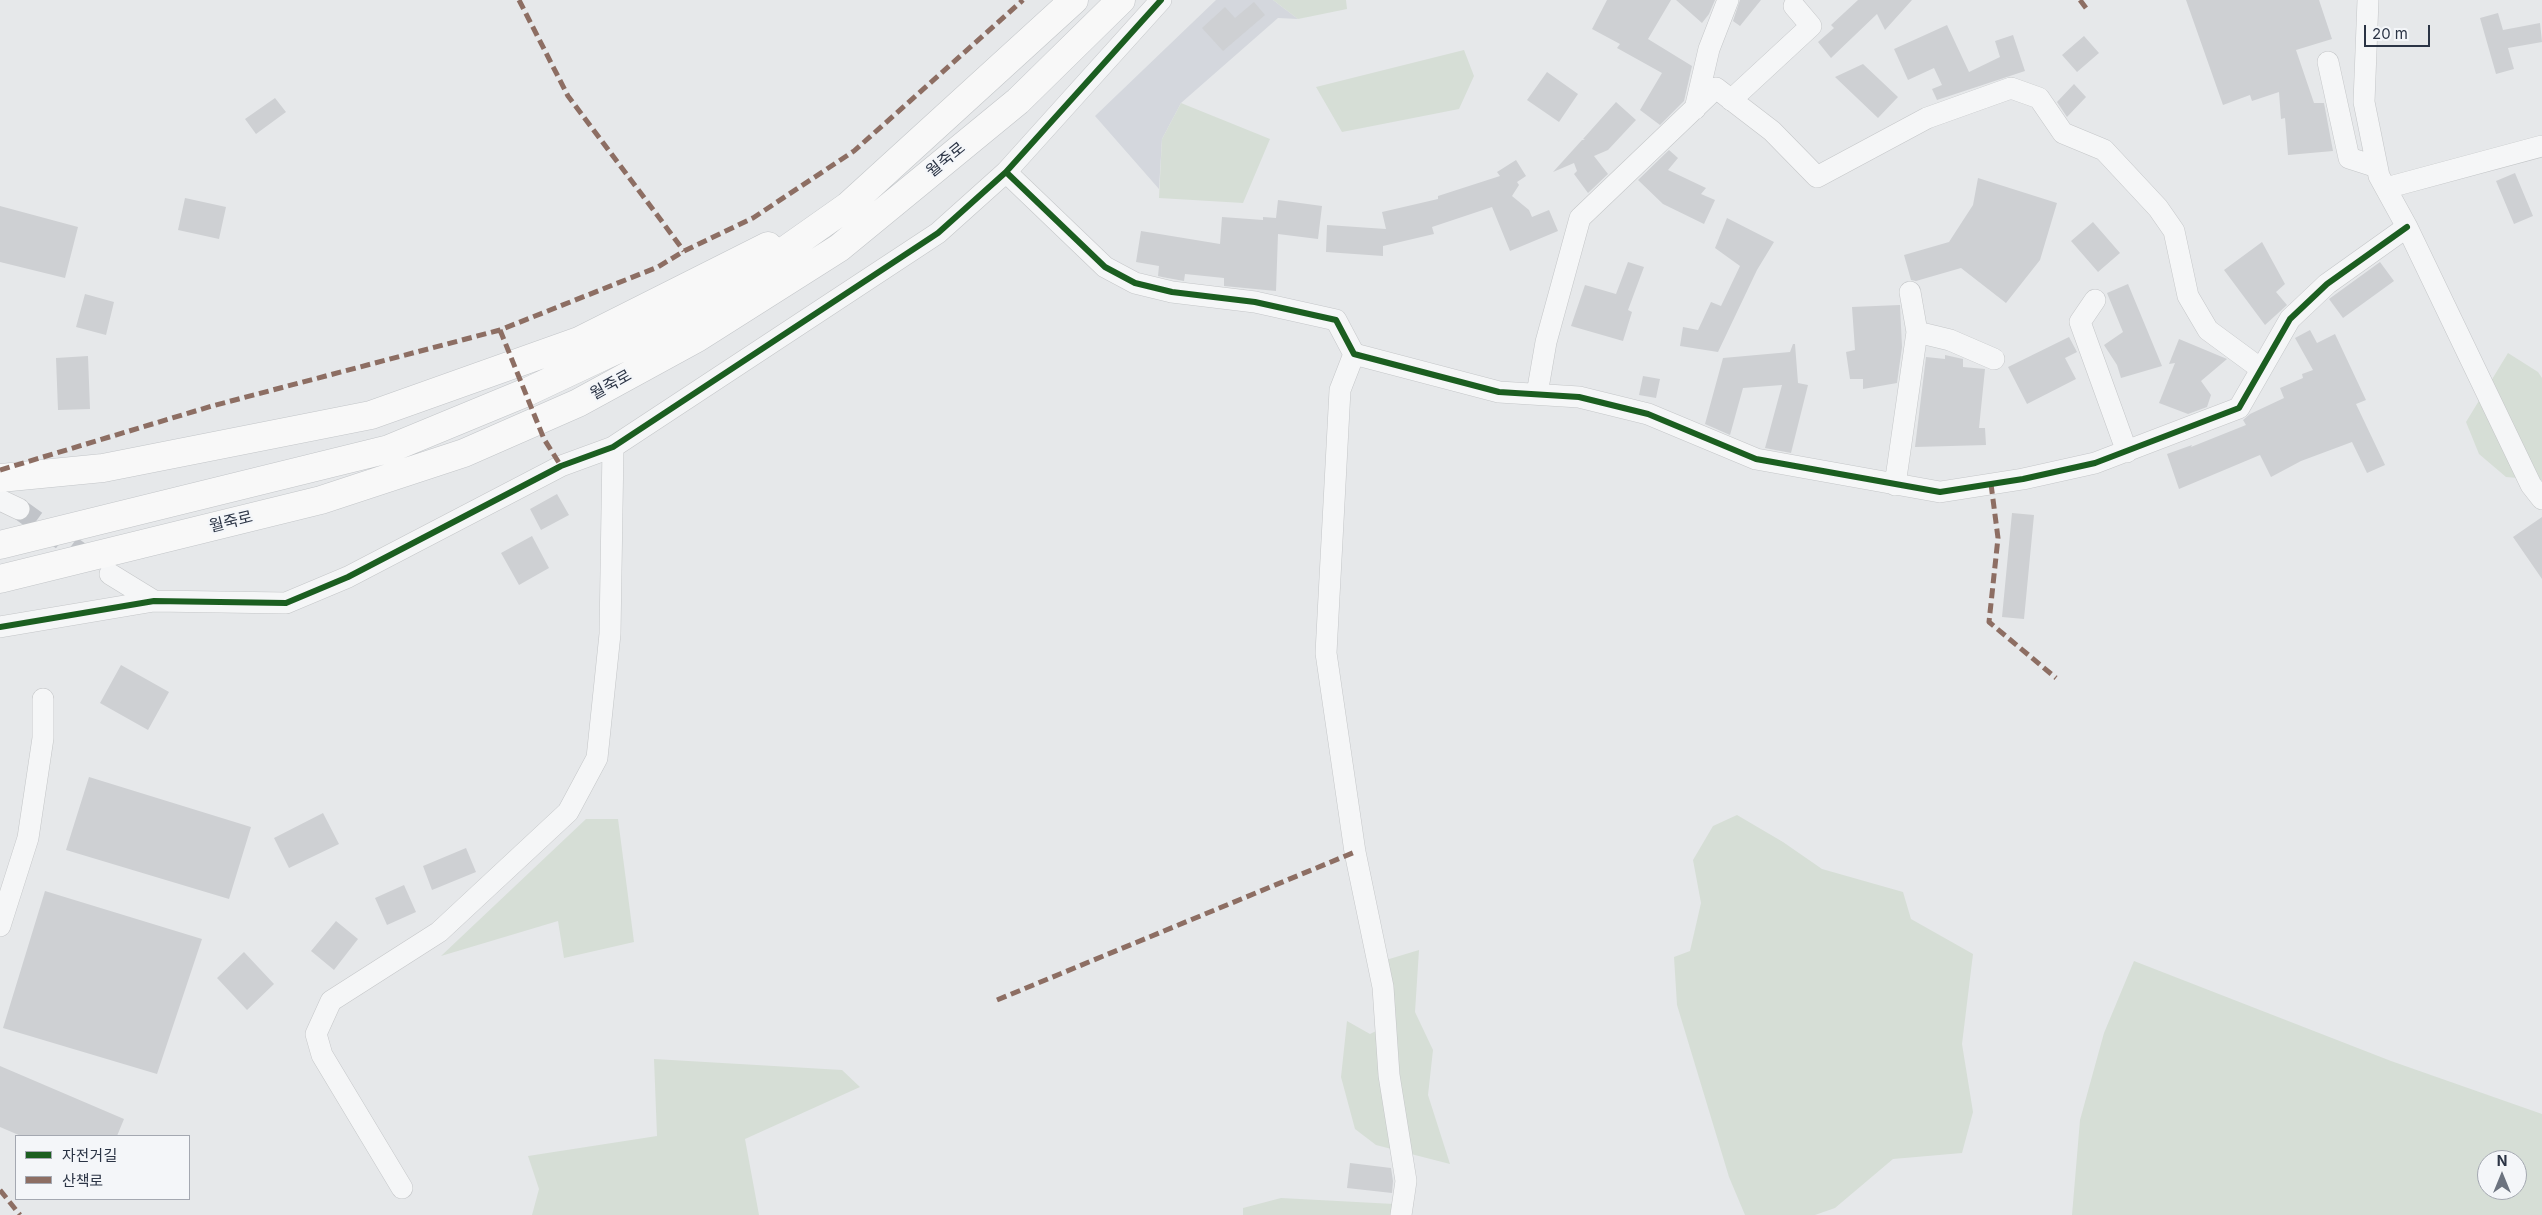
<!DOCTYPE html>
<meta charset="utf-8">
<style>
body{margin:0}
#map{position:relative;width:2542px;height:1215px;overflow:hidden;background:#e6e8ea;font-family:Inter,"Noto Sans KR",sans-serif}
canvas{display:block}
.legend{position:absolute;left:15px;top:1135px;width:175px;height:65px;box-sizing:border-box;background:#f4f6f9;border:1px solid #a4a8b1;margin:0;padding:6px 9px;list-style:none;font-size:15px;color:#2b3445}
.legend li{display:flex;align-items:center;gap:10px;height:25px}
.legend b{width:25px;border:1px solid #a4a8b1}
.north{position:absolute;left:2477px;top:1150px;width:50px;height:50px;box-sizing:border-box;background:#f4f6f9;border:1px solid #a4a8b1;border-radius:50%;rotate:0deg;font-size:14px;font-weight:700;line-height:20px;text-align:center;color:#2b3445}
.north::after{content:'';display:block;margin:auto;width:18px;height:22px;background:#6c737f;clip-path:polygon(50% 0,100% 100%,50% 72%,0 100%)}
.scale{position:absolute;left:2364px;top:25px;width:66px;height:22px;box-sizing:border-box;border:2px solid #2b3445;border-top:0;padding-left:6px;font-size:15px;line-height:18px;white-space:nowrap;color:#2b3445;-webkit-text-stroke:4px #f4f6f9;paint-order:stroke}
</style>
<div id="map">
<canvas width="2542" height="1215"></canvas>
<ul class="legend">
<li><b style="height:6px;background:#1b5e20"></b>자전거길</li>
<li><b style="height:6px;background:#8d6e63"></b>산책로</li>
</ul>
<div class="north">N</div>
<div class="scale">20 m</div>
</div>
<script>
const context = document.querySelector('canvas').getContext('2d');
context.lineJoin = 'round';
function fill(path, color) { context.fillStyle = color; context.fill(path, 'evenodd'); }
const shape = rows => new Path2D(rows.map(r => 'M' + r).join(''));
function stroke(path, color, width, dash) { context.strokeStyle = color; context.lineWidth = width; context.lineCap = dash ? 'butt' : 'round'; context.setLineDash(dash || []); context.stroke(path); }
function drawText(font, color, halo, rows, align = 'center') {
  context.font = font + ' Inter,"Noto Sans KR",sans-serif'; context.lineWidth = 4.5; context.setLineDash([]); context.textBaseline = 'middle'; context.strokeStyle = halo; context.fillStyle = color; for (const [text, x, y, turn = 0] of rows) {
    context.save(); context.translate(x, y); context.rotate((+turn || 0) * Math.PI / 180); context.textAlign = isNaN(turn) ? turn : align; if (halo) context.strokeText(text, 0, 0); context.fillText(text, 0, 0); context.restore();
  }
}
fill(shape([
 [1216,0,1273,0,1298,19,1278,18,1181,103,1162,139,1159,189,1095,116]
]), '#d4d7dd');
fill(shape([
 [1273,0,1346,0,1347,9,1298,19],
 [1464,50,1474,76,1459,109,1342,132,1316,87],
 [1181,103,1270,139,1243,203,1159,198,1162,139],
 [2508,353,2538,372,2542,378,2542,480,2506,477,2479,454,2466,422],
 [1737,815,1783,842,1822,869,1903,892,1911,919,1973,954,1962,1044,1973,1112,1962,1153,1893,1159,1835,1208,1815,1215,1745,1215,1729,1177,1677,1005,1674,957,1690,951,1701,903,1693,860,1713,826],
 [586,819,618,819,634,942,564,958,558,921,441,956],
 [1419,950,1415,1012,1433,1050,1428,1095,1450,1164,1376,1145,1355,1129,1341,1077,1347,1021,1370,1034,1392,1023,1386,960],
 [2134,961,2391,1061,2542,1114,2542,1215,2072,1215,2080,1120,2104,1033],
 [2487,1160,2517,1160,2517,1190,2487,1190],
 [654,1059,842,1070,860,1087,745,1139,759,1215,532,1215,539,1189,528,1156,657,1136],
 [1281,1198,1394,1204,1392,1215,1243,1215,1243,1208]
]), '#d6ded6');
fill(shape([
 [1607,0,1671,0,1648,39,1692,66,1684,101,1660,125,1640,110,1662,73,1617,48,1620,44,1592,29],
 [1676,0,1715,0,1709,14,1702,23],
 [1740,0,1761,0,1740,26,1733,21],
 [1858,0,1912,0,1885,30,1877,14,1831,58,1818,42,1834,28,1831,25],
 [2186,0,2319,0,2332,39,2296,50,2314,103,2324,103,2333,151,2288,155,2285,118,2281,119,2279,92,2252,101,2250,95,2223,105],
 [1254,2,1265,15,1223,51,1202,28,1225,7,1235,18],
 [2498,13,2503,30,2540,23,2542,42,2508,48,2514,69,2496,74,2480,18],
 [1947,25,1969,72,2000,57,1995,41,2013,35,2025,71,1937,100,1932,89,1942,85,1934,68,1908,80,1894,49],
 [2084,36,2099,53,2077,72,2062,55],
 [1863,64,1898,97,1878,118,1835,77],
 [1547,72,1578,94,1559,122,1527,100],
 [2074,84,2086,97,2067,117,2057,102],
 [275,98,286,112,256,134,245,119],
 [1616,102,1636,120,1608,150,1594,156,1608,174,1588,193,1574,174,1577,171,1574,163,1553,172,1582,140,1585,140,1583,139],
 [1669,150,1678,158,1668,170,1706,188,1701,194,1715,200,1704,224,1663,204,1638,180],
 [1516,160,1526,176,1517,182,1519,185,1512,196,1529,210,1532,217,1549,210,1558,231,1510,251,1492,207,1432,227,1434,234,1383,246,1383,256,1326,252,1327,225,1386,229,1382,212,1438,199,1438,196,1500,176,1497,172],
 [2515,173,2533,216,2514,224,2496,181],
 [1978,178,2057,203,2040,260,2006,303,1961,268,1916,281,1911,280,1904,255,1949,242,1973,205],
 [185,198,226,207,219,239,178,230],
 [1278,200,1322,206,1318,239,1278,234,1276,291,1224,286,1224,278,1185,274,1184,281,1162,277,1158,276,1159,266,1136,262,1141,231,1220,244,1222,217,1263,220,1263,217,1276,218],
 [0,206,78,227,65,278,0,262],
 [1727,218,1774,242,1757,270,1718,352,1680,346,1683,327,1698,330,1711,302,1721,306,1740,266,1715,248],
 [2093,222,2120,253,2098,272,2071,241],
 [2262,242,2285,284,2276,292,2287,305,2265,325,2224,270],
 [1628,262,1644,267,1628,310,1632,312,1623,341,1571,326,1585,285,1616,294],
 [2380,262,2394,281,2343,318,2329,299],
 [2128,284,2162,366,2121,378,2117,365,2104,345,2123,332,2107,293],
 [85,294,114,302,106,335,76,327],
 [1900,305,1902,347,1897,383,1863,389,1863,379,1850,379,1846,352,1855,350,1852,307],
 [2310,330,2317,343,2335,334,2366,400,2356,404,2385,465,2367,473,2352,442,2301,461,2271,477,2260,455,2179,489,2167,454,2192,445,2191,447,2246,425,2243,420,2250,414,2284,398,2280,388,2303,378,2302,374,2313,370,2295,338],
 [2069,337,2077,352,2065,358,2076,379,2027,404,2008,367],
 [2179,339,2227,359,2201,381,2211,395,2207,407,2188,414,2159,403,2175,363,2169,364],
 [1793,344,1795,344,1798,383,1808,385,1791,453,1765,448,1782,385,1743,388,1730,435,1705,424,1723,358,1790,352],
 [1945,355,1963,359,1963,367,1985,369,1979,428,1985,428,1986,445,1915,447,1926,357,1945,359],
 [88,356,90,409,58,410,56,358],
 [1643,376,1660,379,1656,398,1639,395],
 [557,494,569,515,541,530,530,509],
 [2012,513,2034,515,2024,619,2002,617],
 [2542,517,2542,579,2513,537],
 [532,536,549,568,519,585,501,553],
 [121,665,169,692,148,730,100,703],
 [89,777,251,827,229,899,66,850],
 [323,813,339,844,289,868,274,838],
 [466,848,476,872,432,890,423,866],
 [404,885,416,912,387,925,375,898],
 [45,891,202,939,157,1074,3,1028],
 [336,921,358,939,334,970,311,951],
 [244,952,274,984,247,1010,217,978],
 [0,1066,124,1119,117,1136,21,1136,0,1127],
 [1350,1163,1391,1168,1393,1181,1392,1193,1347,1188]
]), '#ced0d3');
stroke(shape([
 [19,509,96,564]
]), '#c1c4c9', 21, [21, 11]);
const minor = shape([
 [2368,0,2364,102,2379,176,2407,227,2531,485,2542,499],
 [2328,62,2349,158,2377,167],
 [1731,100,1811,26,1794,6],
 [1695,109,1709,49,1728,0],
 [1006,172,1105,267,1135,283,1172,292,1255,302,1336,320,1354,354,1499,392,1579,397,1648,414,1756,459,1940,492,2023,479,2095,463,2239,408,2290,319,2327,284,2407,227],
 [2386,188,2542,146],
 [2095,300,2080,322,2127,452],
 [1917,332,1950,340,1994,359],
 [1354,354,1340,390,1326,653,1355,852,1383,987,1389,1075,1406,1181,1401,1215],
 [1537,394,1546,342,1580,218,1716,88,1772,131,1817,177,1927,118,2011,88,2039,98,2063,133,2104,150,2158,208,2174,231,2188,296,2208,330,2261,369],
 [1895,485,1917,332,1910,292],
 [0,500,19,509],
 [110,574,154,601],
 [0,627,154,601,286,603,348,577,561,466,613,447,938,233,1006,172,1161,0],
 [0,926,28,838,43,738,43,699],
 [402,1188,322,1055,316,1034,331,1001,439,932,568,812,597,758,610,634,613,447]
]);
const major = shape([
 [0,478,103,468,371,415,579,341,768,246],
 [0,545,389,449,527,392,699,311,848,206,1074,0],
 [0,579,321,500,464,453,578,403,697,338,839,248,1018,101,1121,0]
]);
stroke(minor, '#c4c6c8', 22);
stroke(major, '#c2c5c8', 29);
stroke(minor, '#f5f6f7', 21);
stroke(major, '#f8f8f8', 28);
stroke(shape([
 [519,0,568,96,684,251],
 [2080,0,2089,12],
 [500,330,544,439,561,466],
 [0,470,212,406,500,330,658,267,684,251,753,218,854,151,1023,0],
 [1991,484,1998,538,1989,622,2056,678],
 [997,1000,1355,852],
 [0,1190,20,1215]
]), '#8d6e63', 5, [10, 5]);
stroke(shape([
 [1006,172,1105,267,1135,283,1172,292,1255,302,1336,320,1354,354,1499,392,1579,397,1648,414,1756,459,1940,492,2023,479,2095,463,2239,408,2290,319,2327,284,2407,227],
 [0,627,154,601,286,603,348,577,561,466,613,447,938,233,1006,172,1161,0]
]), '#1b5e20', 6);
drawText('16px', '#2b3445', '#f4f6f9', [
 ["월죽로",946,160,-39],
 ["월죽로",611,385,-29],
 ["월죽로",231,522,-14]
]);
</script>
